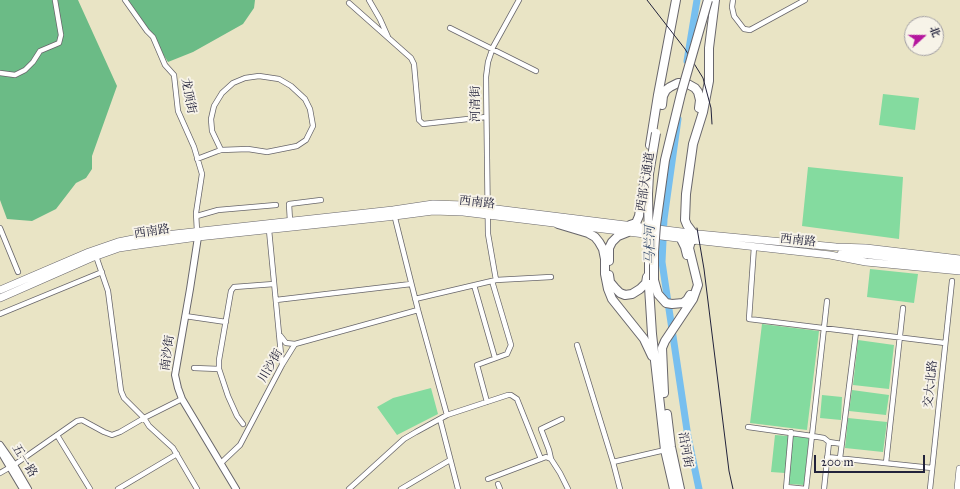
<!DOCTYPE html>
<meta charset="utf-8">
<style>
body{margin:0}
#map{position:relative;width:960px;height:489px;overflow:hidden;background:#e9e4c5;font-family:"IM FELL Great Primer","Noto Serif SC",serif}
canvas{display:block}
.north{position:absolute;left:904px;top:16px;width:40px;height:40px;box-sizing:border-box;background:#f7f3e8;border:1px solid #a29fa3;border-radius:50%;rotate:69deg;font-size:11px;font-weight:700;line-height:16px;text-align:center;color:#22223b}
.north::after{content:'';display:block;margin:auto;width:14px;height:18px;background:#b5179e;clip-path:polygon(50% 0,100% 100%,50% 72%,0 100%)}
.scale{position:absolute;left:814px;top:455px;width:111px;height:18px;box-sizing:border-box;border:2px solid #22223b;border-top:0;padding-left:5px;font-size:12px;line-height:14px;white-space:nowrap;color:#22223b;-webkit-text-stroke:3px #f7f3e8;paint-order:stroke}
</style>
<div id="map">
<canvas width="960" height="489"></canvas>
<div class="north">北</div>
<div class="scale">200 m</div>
</div>
<script>
const context = document.querySelector('canvas').getContext('2d');
context.lineJoin = 'round';
function fill(path, color) { context.fillStyle = color; context.fill(path, 'evenodd'); }
const shape = rows => new Path2D(rows.map(r => 'M' + r).join(''));
function stroke(path, color, width, dash) { context.strokeStyle = color; context.lineWidth = width; context.lineCap = dash ? 'butt' : 'round'; context.setLineDash(dash || []); context.stroke(path); }
function drawText(font, color, halo, rows, align = 'center') {
  context.font = font + ' "IM FELL Great Primer","Noto Serif SC",serif'; context.lineWidth = 4; context.setLineDash([]); context.textBaseline = 'middle'; context.strokeStyle = halo; context.fillStyle = color; for (const [text, x, y, turn = 0] of rows) {
    context.save(); context.translate(x, y); context.rotate((+turn || 0) * Math.PI / 180); context.textAlign = isNaN(turn) ? turn : align; if (halo) context.strokeText(text, 0, 0); context.fillText(text, 0, 0); context.restore();
  }
}
fill(shape([
 [883,94,919,98,915,130,879,125],
 [808,167,903,177,899,239,802,226],
 [870,269,918,274,914,303,867,297],
 [762,324,819,331,807,430,750,423],
 [858,340,894,345,889,389,853,385],
 [431,388,438,414,397,435,377,407,393,398],
 [852,390,889,395,886,415,849,411],
 [822,395,842,397,841,420,820,418],
 [848,418,887,422,883,452,845,448],
 [775,435,789,436,785,473,771,472],
 [793,436,809,438,804,485,788,484]
]), '#84db9f');
fill(shape([
 [0,0,78,0,117,86,92,156,92,169,86,178,76,183,56,209,32,221,7,219,0,200],
 [128,0,255,0,254,8,243,24,193,52,168,62]
]), '#6bbb86');
stroke(shape([
 [687,61,697,0],
 [678,119,664,219,662,262,688,437,699,489]
]), '#77bfef', 7);
const street = shape([
 [125,0,147,31,153,37,165,65,174,75,178,111,194,147,202,174,196,213,197,231],
 [369,0,380,19,388,37],
 [733,0,732,7,734,16,744,29,750,30,805,0],
 [349,3,411,58,414,64,419,120,423,124,486,117],
 [450,28,536,71],
 [0,73,15,75,25,70,33,62,40,51,59,43,61,35,55,0],
 [197,159,218,151,221,150,248,149,267,152,297,146,306,140,313,126,310,109,305,99,291,86,279,79,259,76,245,78,233,83,222,93,214,106,211,119,212,131,221,150],
 [394,214,418,310,447,415],
 [197,216,218,210,276,205],
 [290,221,289,204,321,200],
 [0,228,18,272],
 [269,230,282,365],
 [754,247,749,319,945,343],
 [96,256,108,291,121,391,124,398,144,418,149,426,173,448,197,489],
 [496,280,488,234,486,77,488,62,493,47,519,0],
 [474,285,495,358],
 [415,299,496,280,551,277],
 [276,300,411,284],
 [0,314,102,272],
 [185,316,226,322],
 [279,334,286,343,295,344],
 [577,345,613,462,665,450],
 [194,368,219,369],
 [487,402,477,365,507,354,511,345,492,281],
 [440,419,458,489],
 [243,424,237,416,228,396,219,369,219,360,231,291,234,287,274,284],
 [748,427,812,436,824,438,829,442,842,444],
 [57,435,90,489],
 [827,457,932,468],
 [840,458,856,332],
 [551,459,549,450,541,429,562,419],
 [613,462,620,489],
 [221,463,240,445,282,365,295,344,418,310],
 [886,463,903,308],
 [0,473,14,465,77,421,82,420,104,432,112,435,120,432,144,418,182,399],
 [488,479,546,457,551,459,560,473,568,489],
 [498,484,500,489],
 [786,487,806,489],
 [118,489,177,454],
 [349,489,404,439,416,432,447,415,508,395,511,395,517,399,541,459],
 [401,489,450,460],
 [786,489,791,432],
 [806,489,827,301],
 [824,489,829,442],
 [930,489,952,281]
]);
const secondary = shape([
 [197,232,198,237,190,289,175,375,178,388,182,399,236,489],
 [0,445,14,465,28,489],
 [1,452,23,489]
]);
const primary = shape([
 [841,254,852,253,960,265],
 [0,290,89,252,118,242,138,238,393,210,433,204,464,205,698,234,836,247,866,248,960,259],
 [0,298,91,258,119,248,139,245,198,237,387,217,433,211,463,212,694,240,830,255,866,262,960,271],
 [958,489,960,469]
]);
const highway = shape([
 [662,105,663,96,666,90,670,87,678,83,686,83,695,88,698,92,700,100,699,108],
 [650,145,658,95,676,0],
 [558,224,588,233,595,237,599,242,603,249,605,259,605,274,608,289,612,299,644,339,652,356],
 [630,225,636,223,639,216,646,170],
 [693,233,687,225,685,220,686,194,693,144,703,112,709,81,709,48,715,0],
 [681,239,685,247,687,255],
 [649,248,649,287,652,334,665,450,674,489],
 [609,261,609,248,612,242,618,236,628,232],
 [609,275,610,282,615,288,620,293,625,295,632,294,640,289,646,283,647,277],
 [654,280,658,294,666,303,672,304,683,303,687,300,690,295],
 [664,393,662,348,665,341,693,299,698,285,689,248,691,241,694,240],
 [667,414,671,447,680,489]
]);
stroke(street, '#68666b', 6);
stroke(secondary, '#68666b', 8);
stroke(primary, '#68666b', 8);
stroke(highway, '#68666b', 10);
stroke(street, '#fff', 4.5);
stroke(secondary, '#fff', 6);
stroke(primary, '#fff', 7);
stroke(highway, '#fff', 8);
stroke(shape([
 [647,0,685,49,703,78,711,108,712,124],
 [697,228,704,269,729,471,733,489]
]), '#22223b', 1);
const highwayBridge = shape([
 [649,248,648,194,649,174,656,133],
 [654,280,654,252,656,225,665,160,681,94,708,0]
]);
stroke(highwayBridge, '#68666b', 10, []);
stroke(highwayBridge, '#fff', 8);
drawText('12px', '#22223b', '#f7f3e8', [
 ["龙顶街",188,96,79],
 ["河清街",476,104,-90],
 ["西部大通道",646,182,-81],
 ["西南路",477,203,6],
 ["西南路",152,232,-8],
 ["西南路",798,241,6],
 ["南沙街",168,353,-82],
 ["川沙街",271,366,-60],
 ["交大北路",931,384,-84],
 ["沿河街",685,450,80],
 ["五一路",24,461,58]
]);
drawText('italic 13px', '#3c5171', '#f7f3e8', [
 ["马栏河",651,245,-90]
]);
</script>
